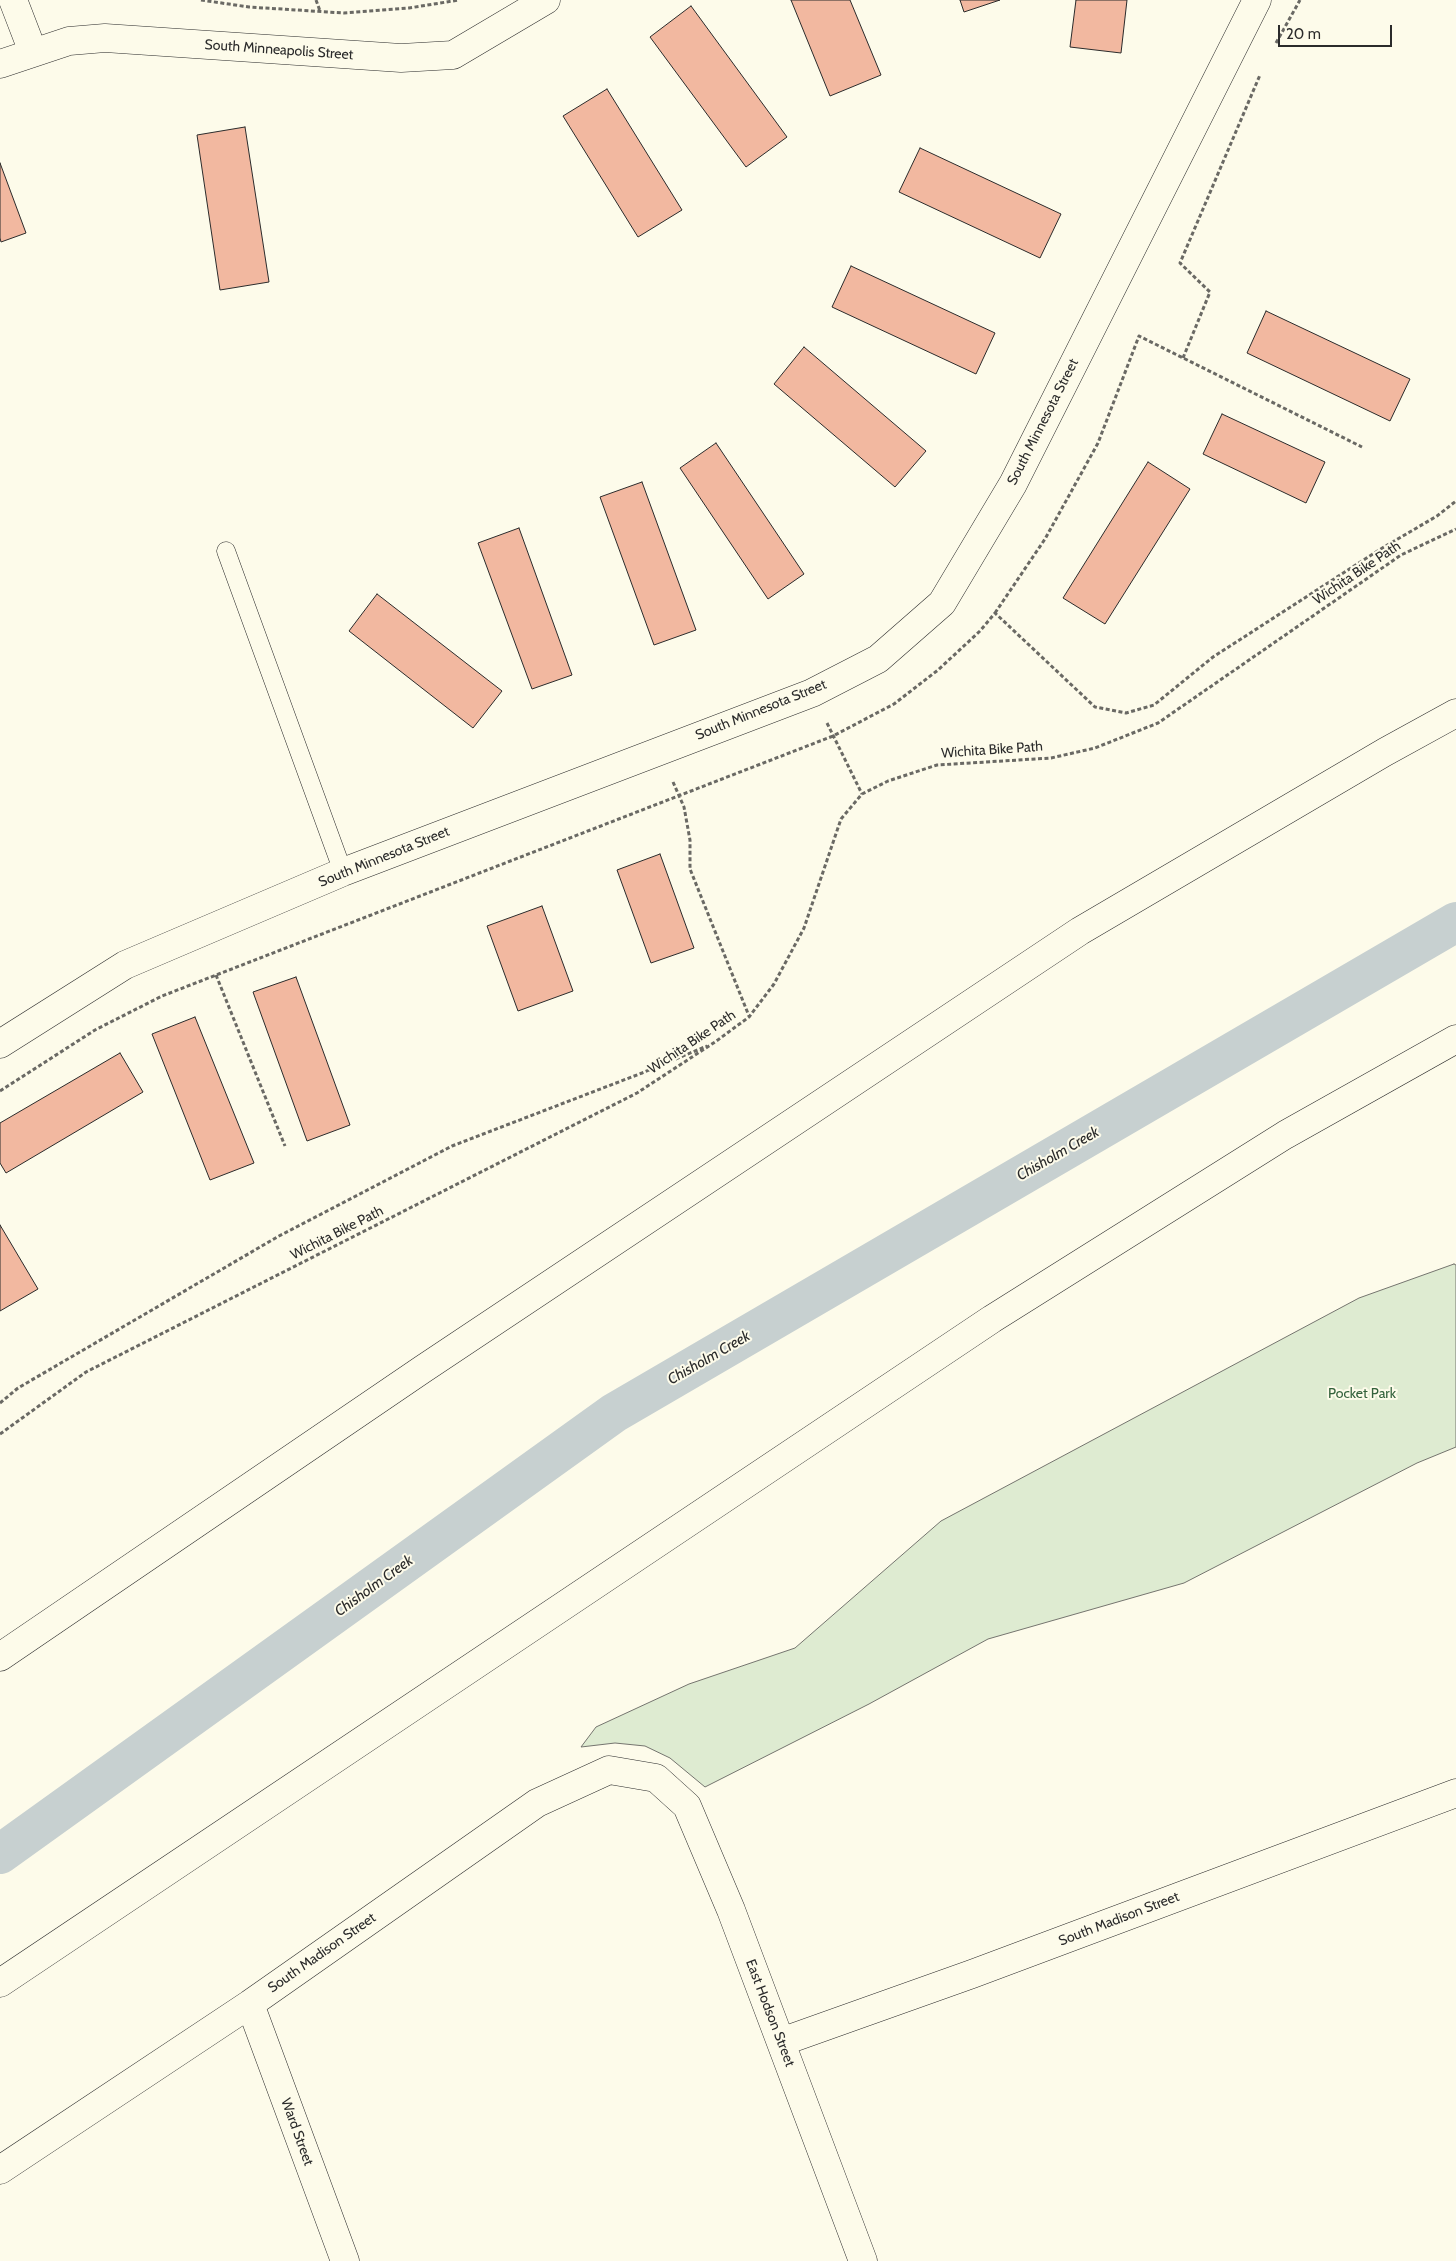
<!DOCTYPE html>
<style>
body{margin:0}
#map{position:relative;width:1456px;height:2261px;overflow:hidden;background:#fdfbea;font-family:Cabin,sans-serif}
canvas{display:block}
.scale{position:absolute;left:1278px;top:25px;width:114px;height:22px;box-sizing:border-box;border:2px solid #2b2b2b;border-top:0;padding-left:6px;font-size:15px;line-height:18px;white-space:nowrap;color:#2b2b2b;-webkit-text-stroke:4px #fdfbea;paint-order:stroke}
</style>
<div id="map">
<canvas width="1456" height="2261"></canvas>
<div class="scale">20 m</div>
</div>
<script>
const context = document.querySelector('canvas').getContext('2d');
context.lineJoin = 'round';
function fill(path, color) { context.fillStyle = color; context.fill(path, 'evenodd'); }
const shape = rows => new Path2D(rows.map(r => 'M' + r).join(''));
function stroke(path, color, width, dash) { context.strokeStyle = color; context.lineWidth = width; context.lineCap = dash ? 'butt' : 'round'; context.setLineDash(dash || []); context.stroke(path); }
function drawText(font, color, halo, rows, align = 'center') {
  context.font = font + ' Cabin,sans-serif'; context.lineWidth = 4; context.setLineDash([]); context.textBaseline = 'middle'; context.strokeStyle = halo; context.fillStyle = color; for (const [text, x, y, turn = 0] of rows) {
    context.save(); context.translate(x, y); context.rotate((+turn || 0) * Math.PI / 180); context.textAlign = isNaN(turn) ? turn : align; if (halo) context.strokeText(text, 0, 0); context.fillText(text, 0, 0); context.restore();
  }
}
const green = shape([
 [1454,1264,1456,1265,1456,1447,1417,1463,1184,1583,988,1639,869,1704,705,1787,670,1758,645,1746,615,1743,581,1747,596,1727,689,1684,795,1648,941,1521,1359,1298,1454,1264]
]);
fill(green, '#deebd1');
stroke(green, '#74746e', 1);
stroke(shape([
 [0,1854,614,1413,1456,922]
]), '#c7d0d0', 40);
const building = shape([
 [791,0,850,0,881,75,830,96,791,0],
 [960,0,1000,0,964,12,960,0],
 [1076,0,1127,0,1121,53,1070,47,1076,0],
 [691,6,787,137,746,167,650,37,691,6],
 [607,89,682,210,638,237,563,116,607,89],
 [245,127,269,282,220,290,197,135,245,127],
 [920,148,1061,214,1040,258,899,192,920,148],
 [0,163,26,233,1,242,0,238,0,163],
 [851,266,995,333,976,374,832,307,851,266],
 [1266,311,1410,379,1390,421,1247,353,1266,311],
 [804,347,926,451,895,487,774,384,804,347],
 [1222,414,1325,462,1306,503,1203,454,1222,414],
 [716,443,804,574,768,599,680,468,716,443],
 [1148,462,1190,489,1105,624,1063,598,1148,462],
 [642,482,696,630,654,645,600,497,642,482],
 [519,528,572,675,532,689,478,543,519,528],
 [377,594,502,691,473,728,349,631,377,594],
 [660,854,694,948,651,963,617,870,660,854],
 [542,906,573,991,518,1011,487,926,542,906],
 [296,977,350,1125,307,1141,253,992,296,977],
 [195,1017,254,1163,210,1180,152,1034,195,1017],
 [120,1053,143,1092,6,1173,0,1163,0,1123,120,1053],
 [0,1225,38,1289,0,1311,0,1225]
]);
fill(building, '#f2b8a0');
stroke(building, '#2b2b2b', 1);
const service = shape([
 [226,551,343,872]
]);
const minor = shape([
 [13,0,33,52],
 [0,64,69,41,105,38,401,58,453,55,546,0],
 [0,1044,125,965,343,872,812,693,878,659,942,603,1013,484,1257,0],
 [250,2004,345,2261],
 [781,2042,972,1974,1456,1793],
 [0,2170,250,2004,537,1803,609,1770,656,1778,687,1806,731,1910,863,2261]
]);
const motorway = shape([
 [0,1657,423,1369,1080,931,1385,752,1456,713],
 [0,1983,992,1319,1285,1135,1456,1039]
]);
stroke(service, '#2b2b2b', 19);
stroke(minor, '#2b2b2b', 29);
stroke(motorway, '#2b2b2b', 29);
stroke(shape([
 [201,0,249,7,344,13,409,8,459,0],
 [316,0,320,11],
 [1276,43,1300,0],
 [1183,358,1210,292,1180,263,1260,75],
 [995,613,1045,539,1098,443,1139,336,1362,447],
 [827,723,862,794],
 [673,782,684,807,690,840,690,869,749,1016],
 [216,975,285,1146],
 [0,1091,95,1030,162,996,833,736,894,704,938,670,980,631,995,613,1095,707,1126,713,1154,705,1213,657,1379,550,1437,516,1456,501],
 [0,1403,18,1388,279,1236,452,1146,642,1073,707,1046],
 [0,1434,86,1372,637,1093,715,1042,749,1017,774,984,804,928,841,819,862,794,888,781,937,765,1051,758,1095,748,1158,723,1401,555,1456,529]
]), '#6a6964', 3, [4, 2.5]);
stroke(service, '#fdfbea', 18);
stroke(minor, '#fdfbea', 28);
stroke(motorway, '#fdfbea', 28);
drawText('14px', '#2b2b2b', '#fdfbea', [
 ["South Minneapolis Street",279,50,4],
 ["South Minnesota Street",1043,422,-63],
 ["Wichita Bike Path",1357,573,-34],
 ["South Minnesota Street",761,710,-22],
 ["Wichita Bike Path",992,750,-4],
 ["South Minnesota Street",384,857,-22],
 ["Wichita Bike Path",692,1042,-34],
 ["Wichita Bike Path",337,1233,-27],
 ["South Madison Street",1119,1919,-21],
 ["South Madison Street",322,1953,-35],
 ["East Hodson Street",770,2013,69],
 ["Ward Street",297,2132,70]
]);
drawText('14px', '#34623c', '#fdfbea', [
 ["Pocket Park",1362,1394]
]);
drawText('italic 15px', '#2b2b2b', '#fdfbea', [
 ["Chisholm Creek",1058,1154,-30],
 ["Chisholm Creek",709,1358,-30],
 ["Chisholm Creek",374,1586,-36]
]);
</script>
